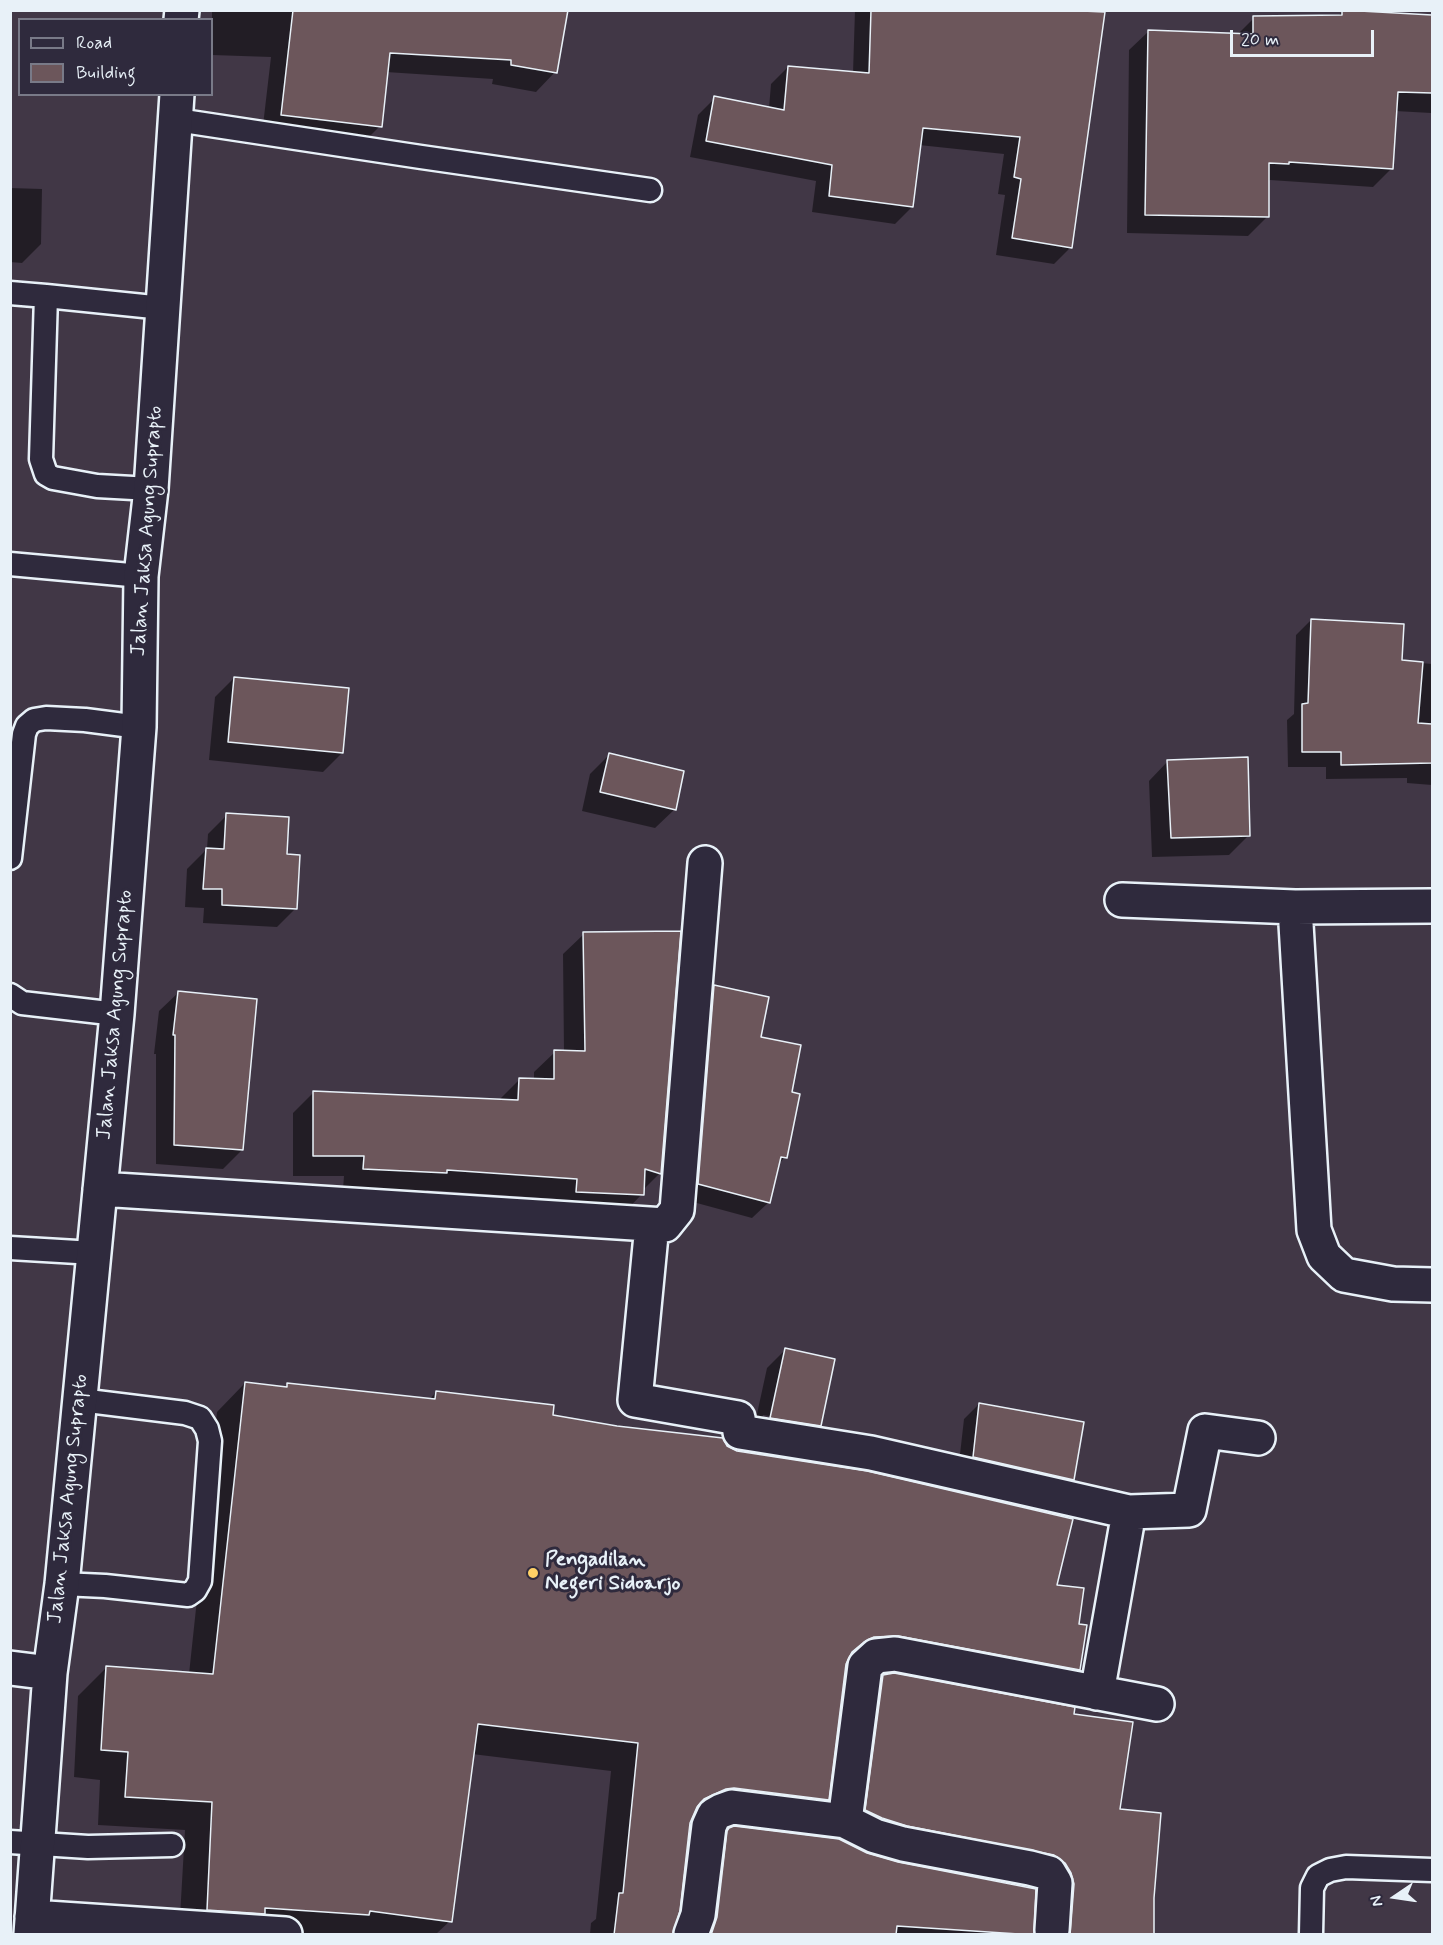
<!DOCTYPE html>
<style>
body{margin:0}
#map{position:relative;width:1443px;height:1945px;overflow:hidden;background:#413746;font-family:Mynerve,sans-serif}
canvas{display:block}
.frame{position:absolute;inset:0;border:12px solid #e8f1f8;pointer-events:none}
.legend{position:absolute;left:18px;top:18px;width:195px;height:78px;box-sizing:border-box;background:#2f2a3d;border:2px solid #797a88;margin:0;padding:8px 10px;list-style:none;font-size:18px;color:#e8f1f8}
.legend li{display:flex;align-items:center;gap:12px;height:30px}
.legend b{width:30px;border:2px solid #797a88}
.north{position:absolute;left:1365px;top:1867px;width:60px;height:60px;-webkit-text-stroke:4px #2f2a3d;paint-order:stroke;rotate:257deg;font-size:16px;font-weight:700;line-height:24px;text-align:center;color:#e8f1f8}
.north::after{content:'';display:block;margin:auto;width:21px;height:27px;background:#e8f1f8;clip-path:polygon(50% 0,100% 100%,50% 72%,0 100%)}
.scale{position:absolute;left:1230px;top:30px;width:144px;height:27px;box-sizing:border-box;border:3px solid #e8f1f8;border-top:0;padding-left:8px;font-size:18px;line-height:21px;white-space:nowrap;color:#e8f1f8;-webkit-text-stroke:4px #2f2a3d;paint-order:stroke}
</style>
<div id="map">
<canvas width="1443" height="1945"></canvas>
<div class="frame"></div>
<ul class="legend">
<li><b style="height:8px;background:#2f2a3d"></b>Road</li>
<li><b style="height:16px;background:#6c565b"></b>Building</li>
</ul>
<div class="north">N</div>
<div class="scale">20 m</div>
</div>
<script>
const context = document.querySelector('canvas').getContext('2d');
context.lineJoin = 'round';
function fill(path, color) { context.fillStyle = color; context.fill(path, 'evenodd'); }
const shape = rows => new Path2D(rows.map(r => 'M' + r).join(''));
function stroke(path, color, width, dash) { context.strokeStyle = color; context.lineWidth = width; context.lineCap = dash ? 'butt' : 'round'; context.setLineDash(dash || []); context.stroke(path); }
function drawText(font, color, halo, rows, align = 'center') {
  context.font = font + ' Mynerve,sans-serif'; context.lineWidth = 6; context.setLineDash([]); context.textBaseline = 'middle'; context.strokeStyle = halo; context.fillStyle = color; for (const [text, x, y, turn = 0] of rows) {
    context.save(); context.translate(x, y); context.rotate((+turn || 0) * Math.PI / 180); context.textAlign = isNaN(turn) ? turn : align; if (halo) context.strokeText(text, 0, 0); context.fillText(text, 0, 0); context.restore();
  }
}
fill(shape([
 [212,10,567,10,555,72,536,92,492,84,493,79,386,72,380,126,361,145,262,134,271,57,212,55],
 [855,10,1061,10,1071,247,1054,264,996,255,1005,195,998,194,1004,154,919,145,912,207,895,224,812,212,816,181,690,157,698,115,715,98,769,108,771,84,788,67,853,73],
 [1343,11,1432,16,1432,111,1431,113,1395,111,1392,168,1373,187,1270,180,1267,183,1267,217,1248,236,1127,233,1129,50,1149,31,1237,35,1254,18,1337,17],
 [10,188,42,189,41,244,22,263,10,262],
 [1311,620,1400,661,1432,664,1432,785,1407,783,1407,778,1326,779,1326,767,1288,767,1287,720,1294,714,1296,635],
 [234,678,342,753,323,772,209,760,215,697],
 [609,755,675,809,655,828,582,811,590,774],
 [1168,761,1248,836,1229,855,1152,857,1149,781],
 [227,815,285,855,296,908,277,927,203,923,204,908,185,907,187,869,207,849,208,834],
 [584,934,660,1173,643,1190,642,1194,622,1215,556,1212,557,1199,427,1190,424,1193,343,1189,344,1176,293,1176,293,1113,314,1092,499,1100,520,1079,534,1080,534,1072,555,1052,564,1052,563,954],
 [714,987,790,1093,785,1157,778,1165,769,1202,752,1218,682,1199,698,1003],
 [179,992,242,1150,223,1169,156,1164,156,1054,154,1054,159,1011],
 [786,1349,820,1425,801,1444,752,1437,767,1368],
 [763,1415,807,1422,807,1425,762,1418],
 [245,1383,284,1388,288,1384,429,1400,436,1392,552,1416,726,1447,1056,1586,1077,1625,1079,1670,1050,1698,869,1663,845,1665,827,1799,799,1828,704,1816,690,1820,671,1934,590,1934,591,1923,596,1919,611,1771,472,1754,450,1921,436,1934,179,1934,185,1830,98,1825,100,1780,74,1777,78,1696,106,1668,189,1674,217,1412],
 [979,1404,1073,1479,1058,1495,958,1472,964,1419],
 [885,1675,1072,1715,1118,1811,1152,1898,1152,1934,1045,1934,1043,1902,1037,1892,1026,1883,878,1854,855,1847,854,1848,1033,1934,690,1934,701,1858,729,1830,837,1840,856,1704]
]), '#0007');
const building = shape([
 [293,10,568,10,557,73,511,65,511,60,390,53,382,127,281,115,293,10],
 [871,10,1059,10,1105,12,1072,248,1012,238,1021,179,1014,177,1020,137,923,128,913,207,829,196,832,165,706,141,714,96,784,110,788,66,869,73,871,10],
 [1342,10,1432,15,1432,93,1398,92,1393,169,1289,162,1289,164,1269,163,1269,217,1145,215,1148,30,1253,34,1253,16,1342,15,1342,10],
 [1311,619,1404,624,1402,660,1423,662,1418,723,1432,724,1432,763,1341,765,1341,752,1302,752,1302,704,1308,703,1311,619],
 [234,677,349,688,343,753,228,742,234,677],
 [609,753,684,771,676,810,600,792,609,753],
 [1248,757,1250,836,1171,838,1167,760,1248,757],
 [226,813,289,817,287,854,300,855,297,909,222,905,222,889,203,889,206,848,224,849,226,813],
 [681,931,661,1174,645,1169,644,1195,576,1192,577,1179,447,1170,447,1173,363,1169,364,1156,313,1156,313,1091,518,1100,519,1078,554,1079,554,1050,585,1051,583,932,681,931],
 [714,985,769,997,761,1037,801,1045,792,1092,800,1094,787,1158,781,1157,770,1203,698,1184,714,985],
 [178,991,257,999,243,1150,174,1145,175,1035,173,1035,178,991],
 [785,1348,835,1359,821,1426,770,1418,785,1348],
 [245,1382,287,1387,287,1383,435,1399,436,1391,554,1405,553,1415,617,1426,723,1438,727,1446,737,1451,867,1471,1073,1519,1057,1585,1084,1588,1079,1624,1087,1625,1080,1670,898,1636,874,1637,864,1642,852,1652,846,1664,829,1800,734,1788,726,1789,704,1799,697,1807,690,1823,680,1911,673,1935,614,1935,619,1893,623,1893,638,1743,478,1724,452,1922,370,1911,369,1915,265,1908,265,1914,207,1910,212,1802,125,1797,128,1752,101,1750,106,1666,213,1674,245,1382],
 [979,1403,1084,1422,1074,1480,973,1457,979,1403],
 [894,1673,1075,1707,1074,1714,1133,1722,1120,1809,1161,1813,1154,1898,1154,1935,1070,1935,1074,1884,1071,1873,1065,1863,1054,1855,907,1826,882,1818,865,1810,883,1675,894,1673],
 [734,1826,839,1839,867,1853,898,1862,1036,1889,1034,1935,897,1926,896,1935,711,1935,717,1917,727,1831,729,1828,734,1826]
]);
fill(building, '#6c565b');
stroke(building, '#e8f1f8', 1.5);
const service = shape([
 [175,122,190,122,421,157,650,190],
 [10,293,46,296,41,459,46,474,53,478,97,486,151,489],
 [46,296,163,308],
 [10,564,141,576],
 [10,858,24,734,27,726,34,720,46,718,85,720,139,727],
 [10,995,22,1003,117,1014],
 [10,1248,94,1253],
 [62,1584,105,1586,188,1595,195,1590,200,1581,210,1441,207,1429,200,1418,185,1413,80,1400],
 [10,1842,88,1847,172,1845],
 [1311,1934,1312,1888,1318,1876,1330,1870,1346,1867,1432,1870]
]);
const minor = shape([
 [181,20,182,10],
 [1122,900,1295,907],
 [1432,906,1295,907,1314,1230,1324,1256,1344,1275,1393,1284,1432,1285],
 [100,1189,665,1225,677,1210,705,863],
 [652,1225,635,1400,738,1418,740,1432,871,1453,1129,1512,1189,1510,1205,1431,1258,1438],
 [10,1668,50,1673],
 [1097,1693,1129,1512],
 [845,1821,865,1666,876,1656,895,1654,1157,1704],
 [32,1917,285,1934],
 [31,1934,50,1673,62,1584,117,1014,139,727,141,576,151,489,177,94],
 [691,1934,698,1915,709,1826,714,1815,721,1811,732,1807,845,1821,875,1836,903,1844,1030,1868,1049,1873,1055,1883,1052,1930]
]);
stroke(service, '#e8f1f8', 27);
stroke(minor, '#e8f1f8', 38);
stroke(service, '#2f2a3d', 22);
stroke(minor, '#2f2a3d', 33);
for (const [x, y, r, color] of [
 [533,1573,6,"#ffd166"]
]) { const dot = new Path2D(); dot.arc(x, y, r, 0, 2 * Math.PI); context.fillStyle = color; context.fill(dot); stroke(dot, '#2f2a3d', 2); }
drawText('21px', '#e8f1f8', '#2f2a3d', [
 ["Jalan Jaksa Agung Suprapto",148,531,-86],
 ["Jalan Jaksa Agung Suprapto",116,1015,-85],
 ["Jalan Jaksa Agung Suprapto",69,1499,-84]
]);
drawText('bold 21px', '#e8f1f8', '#2f2a3d', [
 ["Pengadilan",545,1561],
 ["Negeri Sidoarjo",545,1585]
], 'left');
</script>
